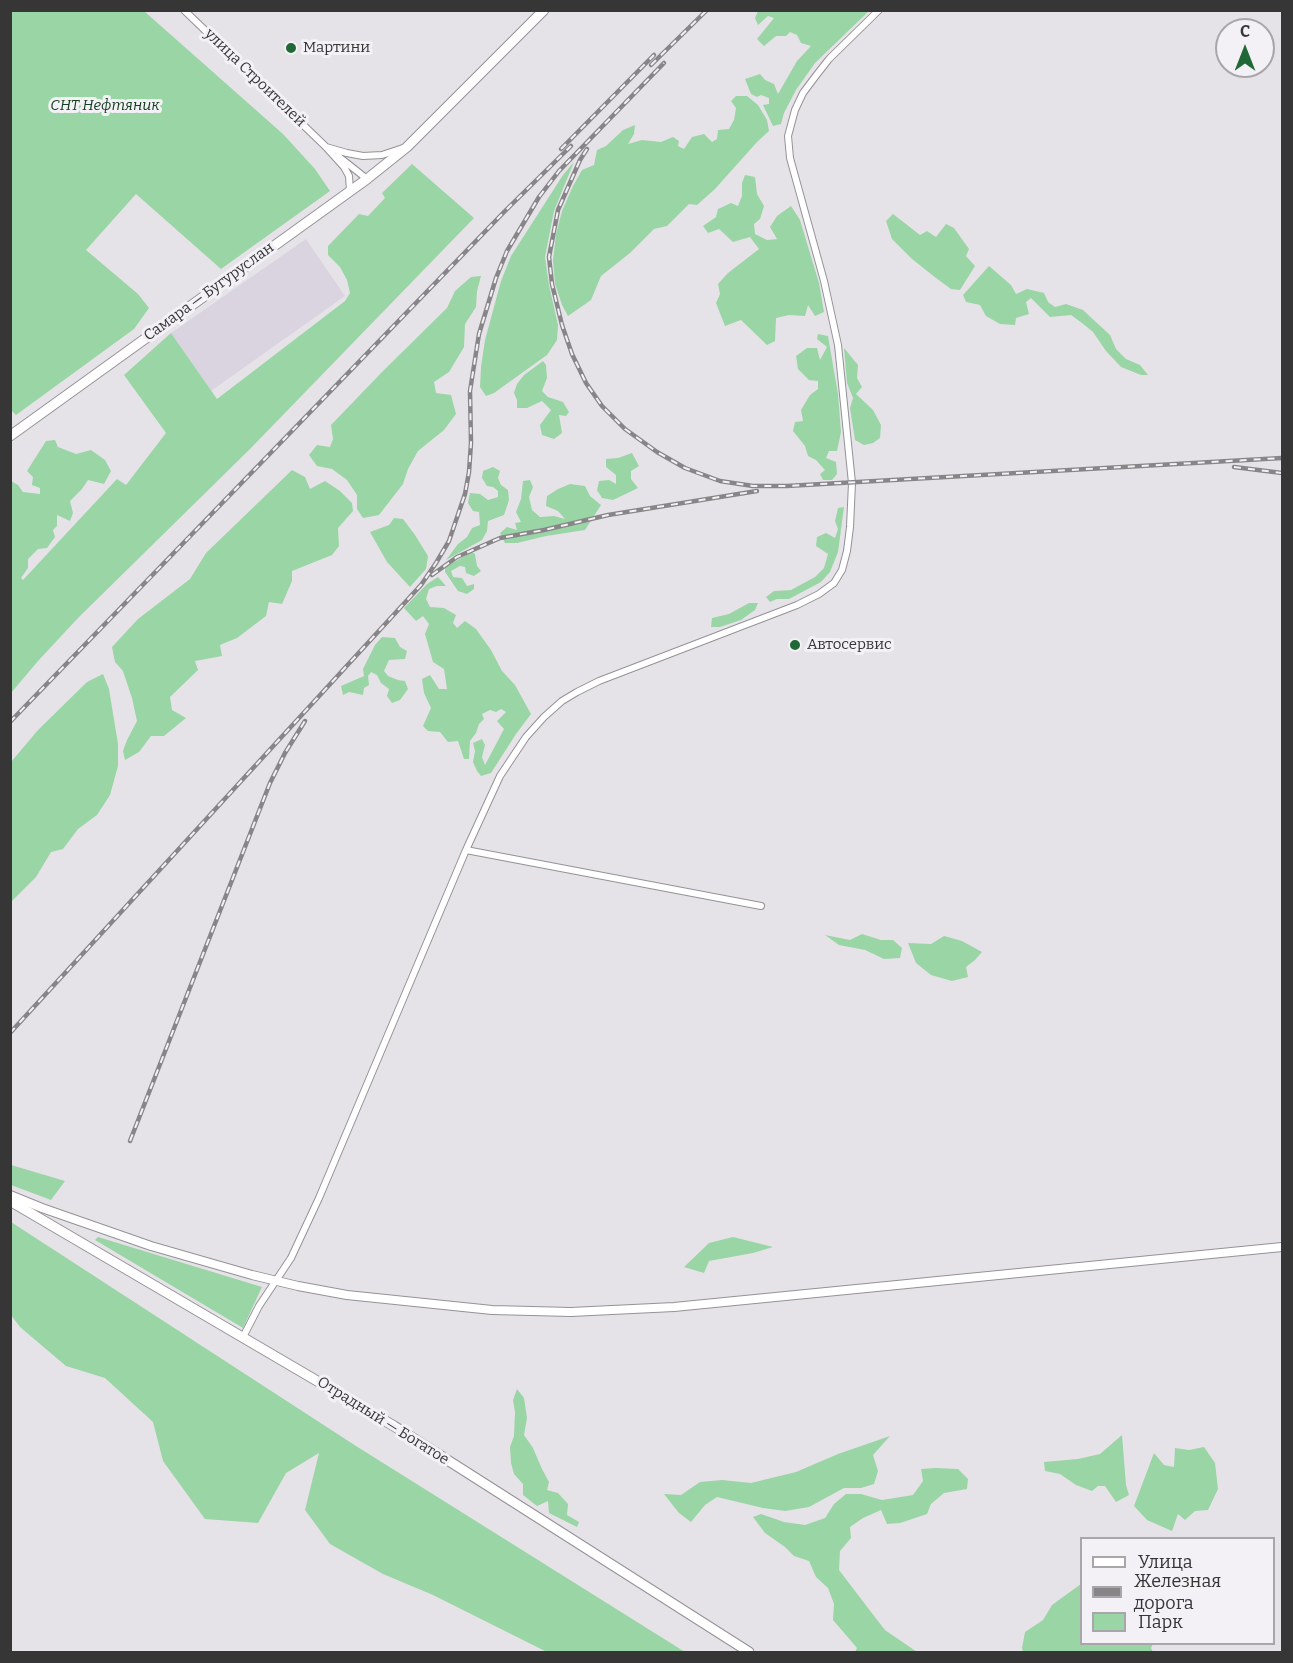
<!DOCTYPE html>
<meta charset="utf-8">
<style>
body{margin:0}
#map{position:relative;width:1293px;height:1663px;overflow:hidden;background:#e6e3e8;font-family:Bitter,serif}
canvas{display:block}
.frame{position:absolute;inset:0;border:12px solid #373637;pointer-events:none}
.legend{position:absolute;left:1080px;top:1537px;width:195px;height:108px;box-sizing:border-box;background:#f3f1f6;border:2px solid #a8a6aa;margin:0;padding:8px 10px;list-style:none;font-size:18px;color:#373637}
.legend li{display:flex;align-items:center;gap:12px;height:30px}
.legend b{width:30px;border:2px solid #a8a6aa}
.north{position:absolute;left:1215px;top:18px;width:60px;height:60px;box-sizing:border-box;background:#f3f1f6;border:2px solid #a8a6aa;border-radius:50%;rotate:0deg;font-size:16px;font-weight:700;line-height:24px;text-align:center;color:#373637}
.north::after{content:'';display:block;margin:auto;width:21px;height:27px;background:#206936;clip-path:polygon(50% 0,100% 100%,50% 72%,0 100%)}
</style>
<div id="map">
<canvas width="1293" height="1663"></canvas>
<div class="frame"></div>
<ul class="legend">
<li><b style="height:8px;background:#fff"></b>Улица</li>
<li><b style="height:8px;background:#878588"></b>Железная дорога</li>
<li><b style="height:16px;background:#9ad5a5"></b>Парк</li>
</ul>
<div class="north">С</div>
</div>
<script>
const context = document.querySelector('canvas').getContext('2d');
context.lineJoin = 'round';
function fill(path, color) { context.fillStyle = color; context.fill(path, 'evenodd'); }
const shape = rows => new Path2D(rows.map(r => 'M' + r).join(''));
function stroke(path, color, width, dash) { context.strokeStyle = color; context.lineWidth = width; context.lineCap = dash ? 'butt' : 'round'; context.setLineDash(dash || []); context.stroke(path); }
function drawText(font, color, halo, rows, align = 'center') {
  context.font = font + ' Bitter,serif'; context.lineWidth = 6; context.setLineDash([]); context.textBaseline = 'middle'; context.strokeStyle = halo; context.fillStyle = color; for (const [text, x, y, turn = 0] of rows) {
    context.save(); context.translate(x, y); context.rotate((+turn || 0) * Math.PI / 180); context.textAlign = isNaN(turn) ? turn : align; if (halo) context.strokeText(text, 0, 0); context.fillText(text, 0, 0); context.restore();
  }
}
fill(shape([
 [306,239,345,296,211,391,171,333]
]), '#dad4e0');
fill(shape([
 [11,10,144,11,283,134,315,169,330,191,221,269,136,194,86,250,138,294,149,308,134,329,16,415,10,409],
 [758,11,869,11,815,63,796,90,784,113,781,124,773,126,763,105,769,104,769,98,761,95,757,97,751,94,745,79,760,74,765,80,774,84,778,94,797,61,811,46,801,43,797,35,790,32,786,36,776,36,764,46,757,39,774,18,768,16,758,25,755,18],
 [736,96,747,96,758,105,767,120,769,131,757,142,715,189,697,205,689,204,667,226,654,229,630,253,601,276,591,300,568,316,562,305,555,284,553,260,556,234,562,211,573,186,582,170,594,165,597,150,606,146,623,130,635,125,634,134,628,144,642,140,661,142,673,137,679,141,678,146,684,149,692,137,704,134,712,142,717,139,718,130,729,129,734,120,736,108,731,101],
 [574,162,554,211,545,257,549,285,558,325,557,340,547,355,494,393,486,396,480,387,481,367,485,340,501,281,511,256,563,175],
 [412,164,474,218,250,449,78,618,38,661,11,693,11,481,18,485,23,492,40,494,40,488,32,485,33,477,27,471,46,441,55,440,58,447,76,454,91,450,105,460,111,471,104,484,88,480,82,489,70,501,73,513,70,521,57,515,57,526,53,530,55,537,47,548,38,549,28,559,28,568,21,578,23,580,117,479,126,485,166,433,124,375,171,333,217,399,345,301,350,293,347,280,340,267,328,255,328,246,359,214,368,216,385,198,382,193],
 [745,175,755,177,757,194,764,206,760,219,754,224,755,234,767,240,777,239,770,227,777,216,791,206,800,220,819,283,824,312,815,316,808,305,805,316,789,315,776,318,775,341,767,345,741,320,725,326,716,303,720,294,718,284,728,273,759,249,750,237,733,242,719,229,708,233,703,226,716,217,718,209,731,203,738,206,742,196,742,183],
 [893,214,920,235,927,231,936,237,946,224,954,228,969,249,966,256,975,266,960,290,951,289,936,278,912,259,892,239,886,221],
 [989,266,1011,285,1016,294,1027,289,1044,293,1048,302,1055,307,1066,304,1083,310,1110,335,1116,349,1126,359,1140,365,1148,375,1141,375,1121,367,1106,351,1093,332,1082,323,1071,315,1050,317,1031,298,1026,302,1029,314,1016,318,1015,325,1000,324,986,316,980,305,966,302,963,295],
 [481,276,477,291,476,307,465,324,464,347,449,372,434,382,436,393,451,395,456,414,444,430,418,451,408,469,403,484,379,515,363,518,357,509,357,495,347,480,332,469,317,466,309,455,317,445,330,447,333,439,331,425,384,370,447,308,455,291,471,277],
 [818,334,828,336,838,394,841,432,837,451,829,451,826,458,836,462,837,474,832,480,823,480,820,474,825,470,816,460,808,456,805,446,793,431,795,422,803,421,801,410,810,395,818,389,818,381,809,380,798,369,796,356,807,348,817,348,820,360,827,347,817,339],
 [844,348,858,365,857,378,862,387,856,394,873,410,881,425,880,438,873,443,864,445,855,440,850,408,853,398,847,383],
 [543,361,546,365,547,378,542,391,548,397,563,402,569,412,566,416,559,415,562,433,554,439,542,435,540,425,551,410,542,401,527,408,517,408,517,400,514,393,517,384,524,375],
 [632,453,639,466,631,471,631,479,638,488,613,500,602,498,597,490,599,481,609,480,616,484,616,475,606,467,606,459,618,458],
 [493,467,500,471,498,478,501,485,508,490,509,500,504,515,488,521,487,531,482,540,446,560,458,544,467,537,472,528,480,525,479,512,473,511,468,503,470,493,480,494,488,500,498,497,498,491,493,487,487,486,482,478,483,471],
 [292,470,305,477,310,489,325,481,340,491,352,503,353,511,338,528,339,546,332,555,292,571,292,581,282,604,269,602,266,616,237,638,220,645,222,656,195,661,198,670,170,697,172,710,186,718,164,736,151,736,139,752,125,760,123,751,127,740,137,721,132,698,123,671,115,662,112,647,138,619,190,579,206,553],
 [530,480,533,487,529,497,532,510,540,517,554,516,565,519,558,511,546,506,547,496,558,489,570,484,585,486,590,496,601,505,585,530,546,536,517,543,505,543,500,533,507,527,517,530,515,523,521,522,516,512,521,499,523,481],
 [844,507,838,552,830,572,821,582,789,599,777,599,770,602,766,597,774,591,791,590,815,577,824,568,828,554,816,546,817,537,826,533,835,538,838,529,835,521,838,508],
 [394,518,403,519,415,535,428,556,426,569,410,587,387,562,370,532,389,525],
 [472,552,475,554,477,566,481,571,474,576,466,573,465,567,460,566,451,571,453,577,462,578,467,586,474,584,474,589,467,594,458,591,445,572,445,567],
 [438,577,446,586,437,586,429,589,426,599,430,607,444,608,456,615,453,623,457,628,465,621,476,629,491,650,502,671,515,685,531,714,516,734,491,773,481,776,477,771,473,762,475,751,473,743,482,739,485,745,482,757,485,765,504,729,497,721,506,712,501,709,496,712,490,710,482,714,484,719,479,724,476,733,470,741,469,759,464,759,458,741,448,742,440,732,428,731,423,726,431,708,424,693,422,679,430,675,439,689,447,689,444,669,433,662,425,634,429,624,423,616,416,621,404,608,427,584],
 [749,603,758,603,755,610,741,620,720,627,711,627,712,618,729,614],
 [382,637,395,638,400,647,407,651,405,659,389,660,384,671,388,676,398,680,405,681,408,689,400,700,392,703,387,696,389,689,381,683,377,675,371,672,368,676,369,685,364,688,363,695,349,692,343,695,341,686,364,676,363,669,375,645],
 [103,674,109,689,118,744,118,766,110,795,97,815,78,829,63,849,51,852,36,877,11,902,11,762,38,730,87,682],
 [862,934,881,940,893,940,902,948,900,958,884,959,865,950,839,945,825,935,850,940],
 [944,936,962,941,982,952,975,960,966,967,968,977,952,981,931,975,916,963,908,943,931,944],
 [10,1165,11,1165,65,1181,51,1200,11,1185],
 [11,1222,356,1446,685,1652,547,1652,433,1595,383,1574,330,1544,305,1510,319,1453,286,1473,258,1523,205,1519,163,1461,153,1422,105,1378,66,1366,20,1327,11,1315],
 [98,1237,262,1287,243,1328,95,1240],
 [733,1237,773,1247,753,1253,709,1261,704,1273,684,1267,709,1243],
 [517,1389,524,1398,527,1418,524,1435,533,1448,542,1469,549,1482,547,1490,558,1493,568,1504,567,1515,579,1522,577,1527,549,1513,548,1501,537,1506,523,1495,523,1484,514,1474,511,1463,510,1447,514,1436,515,1412,513,1400],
 [1122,1435,1126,1485,1129,1495,1116,1502,1105,1486,1098,1486,1092,1491,1076,1485,1060,1474,1045,1471,1044,1462,1078,1459,1100,1454],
 [890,1436,873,1455,878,1471,874,1484,861,1488,844,1488,809,1507,785,1511,763,1508,717,1497,705,1505,691,1522,679,1513,664,1494,681,1495,700,1482,722,1480,751,1483,796,1472,838,1454],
 [1204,1447,1215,1463,1218,1489,1208,1510,1195,1511,1185,1520,1178,1514,1172,1531,1147,1520,1134,1506,1154,1453,1164,1465,1174,1467,1175,1448,1189,1450],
 [936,1468,958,1469,968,1479,967,1489,944,1493,931,1504,927,1514,900,1523,887,1524,881,1510,863,1518,850,1527,851,1538,840,1551,839,1570,871,1612,885,1630,917,1652,855,1652,857,1648,833,1620,834,1604,828,1588,816,1577,809,1561,794,1556,785,1547,765,1533,753,1517,761,1514,784,1522,805,1525,825,1518,834,1504,846,1494,861,1494,882,1500,913,1495,923,1481,921,1469],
 [1081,1584,1082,1644,1153,1644,1151,1648,1153,1652,1023,1652,1022,1648,1025,1632,1043,1620,1052,1605]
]), '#9ad5a5');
const street = shape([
 [184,10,325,146,344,167,349,176,350,191],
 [326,147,347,153,363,156,382,155,403,148],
 [338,156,367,179],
 [466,850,761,906],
 [243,1337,259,1306,291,1258,319,1198,466,850,500,776,526,737,544,717,562,701,577,692,599,681,797,605,819,594,834,583,842,570,847,551,850,527,852,483,838,345,824,281,790,158,788,136,795,110,803,93,815,77,829,59,879,10]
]);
const secondary = shape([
 [10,1195,42,1208,151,1246,252,1275,298,1286,347,1295,492,1310,571,1312,674,1307,1282,1247]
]);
const primary = shape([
 [10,436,367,179,407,147,544,10],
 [10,1201,394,1426,749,1652]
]);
stroke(street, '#949297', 8);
stroke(secondary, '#949297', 10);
stroke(primary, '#949297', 11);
stroke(street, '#fff', 6);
stroke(secondary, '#fff', 8);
stroke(primary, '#fff', 9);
const rail = shape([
 [651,65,707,10],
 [561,149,654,55],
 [587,149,580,160,558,210,549,257,552,284,562,325,572,354,586,383,602,406,625,429,657,452,685,468,720,481,753,486,787,486,1282,458],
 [1234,467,1282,473],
 [432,575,457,557,500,538,544,530,608,515,757,491],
 [10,722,505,211,571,146],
 [10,1033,421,585,436,563,449,541,465,494,469,472,471,443,470,391,479,334,496,278,507,251,539,197,559,171,664,63],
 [130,1141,270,783,285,753,305,721]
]);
stroke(rail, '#878588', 4.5);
stroke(rail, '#f3f1f6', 2, [7]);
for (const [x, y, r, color] of [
 [291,48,6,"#206936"],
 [795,645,6,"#206936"]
]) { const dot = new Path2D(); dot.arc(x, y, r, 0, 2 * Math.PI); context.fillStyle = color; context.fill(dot); stroke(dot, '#f3f1f6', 2); }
drawText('15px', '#373637', '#f3f1f6', [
 ["Мартини",303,48],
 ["Автосервис",807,645]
], 'left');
drawText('15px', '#373637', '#f3f1f6', [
 ["улица Строителей",255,78,44],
 ["Самара — Бугуруслан",209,292,-36],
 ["Отрадный — Богатое",383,1421,32]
]);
drawText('italic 15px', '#144020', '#f3f1f6', [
 ["СНТ Нефтяник",105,106]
]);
</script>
